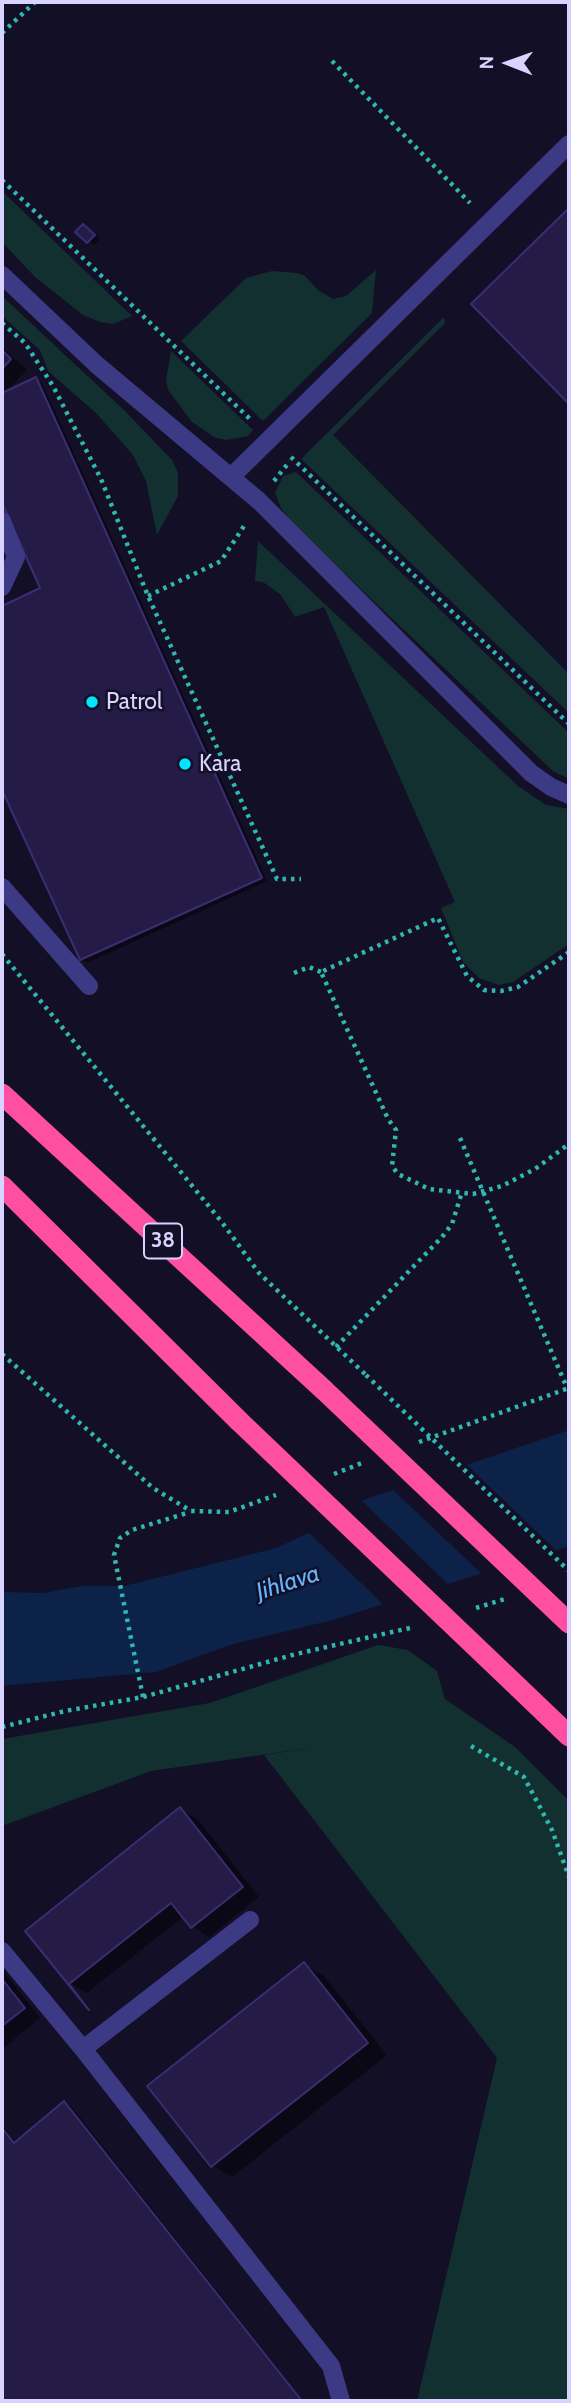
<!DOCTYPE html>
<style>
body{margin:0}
#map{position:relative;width:571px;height:2403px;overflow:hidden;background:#130f26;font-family:Cabin,sans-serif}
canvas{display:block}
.frame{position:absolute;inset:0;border:4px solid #d9d4ff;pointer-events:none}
.north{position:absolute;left:473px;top:28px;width:70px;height:70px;-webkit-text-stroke:5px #130f26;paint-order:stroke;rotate:271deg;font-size:19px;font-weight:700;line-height:28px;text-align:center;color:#d9d4ff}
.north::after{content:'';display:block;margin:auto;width:24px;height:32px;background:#d9d4ff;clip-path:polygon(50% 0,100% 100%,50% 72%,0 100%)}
</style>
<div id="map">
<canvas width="571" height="2403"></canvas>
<div class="frame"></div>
<div class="north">N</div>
</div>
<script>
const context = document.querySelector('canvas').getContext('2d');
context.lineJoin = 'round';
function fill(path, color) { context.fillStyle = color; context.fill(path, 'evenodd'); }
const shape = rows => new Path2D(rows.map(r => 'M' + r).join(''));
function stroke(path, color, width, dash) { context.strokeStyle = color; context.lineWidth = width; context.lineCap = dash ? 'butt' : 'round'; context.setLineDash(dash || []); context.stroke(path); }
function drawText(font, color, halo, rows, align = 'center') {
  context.font = font + ' Cabin,sans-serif'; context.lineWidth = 5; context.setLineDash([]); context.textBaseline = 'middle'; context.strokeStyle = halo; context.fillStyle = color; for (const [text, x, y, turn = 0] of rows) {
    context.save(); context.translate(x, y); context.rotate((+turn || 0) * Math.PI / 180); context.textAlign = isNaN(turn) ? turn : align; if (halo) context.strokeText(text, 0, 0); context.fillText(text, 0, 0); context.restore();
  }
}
fill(shape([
 [2,191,132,316,113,324,100,322,83,315,35,277,2,242],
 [376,270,372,313,263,421,181,341,246,278,272,271,297,273,305,276,318,290,333,299,346,296],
 [2,296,125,411,172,460,178,473,178,496,157,535,146,481,133,455,97,414,48,371,40,350,2,316],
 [444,317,445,323,333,435,569,674,569,713,301,459],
 [171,351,253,430,248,436,226,440,214,437,192,422,168,390,166,380],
 [296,472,569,733,569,779,553,771,293,525,281,508,275,493,283,476],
 [258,541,518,786,546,805,569,809,569,944,513,982,499,985,479,978,463,962,441,908,455,902,324,607,295,617,280,594,263,582,255,581],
 [378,1645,408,1650,437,1671,445,1699,515,1747,569,1801,569,2401,417,2401,497,2058,264,1755,323,1746,151,1771,2,1826,2,1739,210,1703]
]), '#12302f');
fill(shape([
 [569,1430,569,1546,333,1620,233,1644,156,1672,2,1686,2,1592,44,1593,81,1586,124,1586,276,1548,308,1533,334,1510]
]), '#0c2248');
fill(shape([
 [465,1463,559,1553,484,1576,391,1488],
 [359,1498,451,1587,386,1607,306,1530,332,1507]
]), '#130f26');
fill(shape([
 [569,210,569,401,474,304],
 [84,226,100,239,94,245,88,241],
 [2,347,27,370,4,394,35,379,42,383,267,881,87,963,81,959,2,784,2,608,43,589,2,499],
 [180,1809,197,1819,259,1897,209,1937,193,1927,184,1916,87,1993,70,1983],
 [304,1964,324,1976,387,2055,232,2177,212,2165],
 [2,1969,40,2018,2,2049],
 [65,2103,71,2106,303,2401,2,2401,2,2125,16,2143]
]), '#0007');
const building = shape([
 [569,208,569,404,471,304,569,208],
 [83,224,95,235,87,243,75,232,83,224],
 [2,350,11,359,2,369,2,350],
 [36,377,262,878,80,960,2,790,2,606,40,588,2,503,2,393,36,377],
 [180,1807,243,1887,191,1928,171,1903,69,1984,89,2010,25,1931,180,1807],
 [304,1962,368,2043,211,2167,147,2086,304,1962],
 [2,1979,25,2008,2,2026,2,1979],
 [64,2101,302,2401,2,2401,2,2128,14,2143,64,2101]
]);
fill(building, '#241b47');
stroke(building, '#3b2d73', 2);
stroke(shape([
 [2,33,35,2],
 [332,61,470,203],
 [2,180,251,420],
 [2,323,25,343,53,386,101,479,148,596,277,879,301,879],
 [291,457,569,724],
 [274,481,290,461],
 [148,596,221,561,246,523],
 [569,952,518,987,501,991,484,990,467,976,438,918,321,972,388,1119,396,1130,392,1166,398,1174,429,1189,473,1194,502,1186,535,1169,569,1144],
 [2,954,221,1221,259,1273,366,1375],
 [294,973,309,967,321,972],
 [460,1138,567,1388],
 [336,1347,442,1237,452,1224,461,1195],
 [2,1354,153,1488,191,1511,229,1512,276,1495],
 [419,1442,569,1388],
 [334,1474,362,1463],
 [476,1608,505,1599],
 [143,1697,114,1555,120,1538,132,1530,190,1512],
 [2,1727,65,1711,143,1697,296,1654,414,1627],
 [471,1746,524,1777,552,1830,569,1877]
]), '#2fb8b0', 4.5, [3.5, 5]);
stroke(shape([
 [2,275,97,365,259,501,531,773,551,787,569,795],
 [232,476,569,144],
 [2,521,16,557,2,587],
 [2,887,89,986],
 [2,1951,83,2049,331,2366,341,2401],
 [83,2049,250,1920]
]), '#3d3a85', 18);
stroke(shape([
 [2,1094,324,1390],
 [2,1186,239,1421],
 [519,1688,569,1736]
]), '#ff4fa3', 21);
stroke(shape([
 [366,1375,569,1571]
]), '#2fb8b0', 4.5, [3.5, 5]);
stroke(shape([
 [324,1390,569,1623],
 [239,1421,519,1688]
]), '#ff4fa3', 21);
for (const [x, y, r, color] of [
 [92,702,7,"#00e5ff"],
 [185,764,7,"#00e5ff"]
]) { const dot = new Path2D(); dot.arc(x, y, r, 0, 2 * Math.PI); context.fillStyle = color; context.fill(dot); stroke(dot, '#130f26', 2.5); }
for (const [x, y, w] of [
 [163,1241,38]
]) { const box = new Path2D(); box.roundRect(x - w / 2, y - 17.5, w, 35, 5); context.fillStyle = '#130f26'; context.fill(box); stroke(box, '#d9d4ff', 2); }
drawText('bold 21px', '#d9d4ff', null, [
 ["38",163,1241]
]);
drawText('23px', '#d9d4ff', '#130f26', [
 ["Patrol",106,702],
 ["Kara",199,764]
], 'left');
drawText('italic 24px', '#62b6ff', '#130f26', [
 ["Jihlava",288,1583,-18]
]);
</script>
